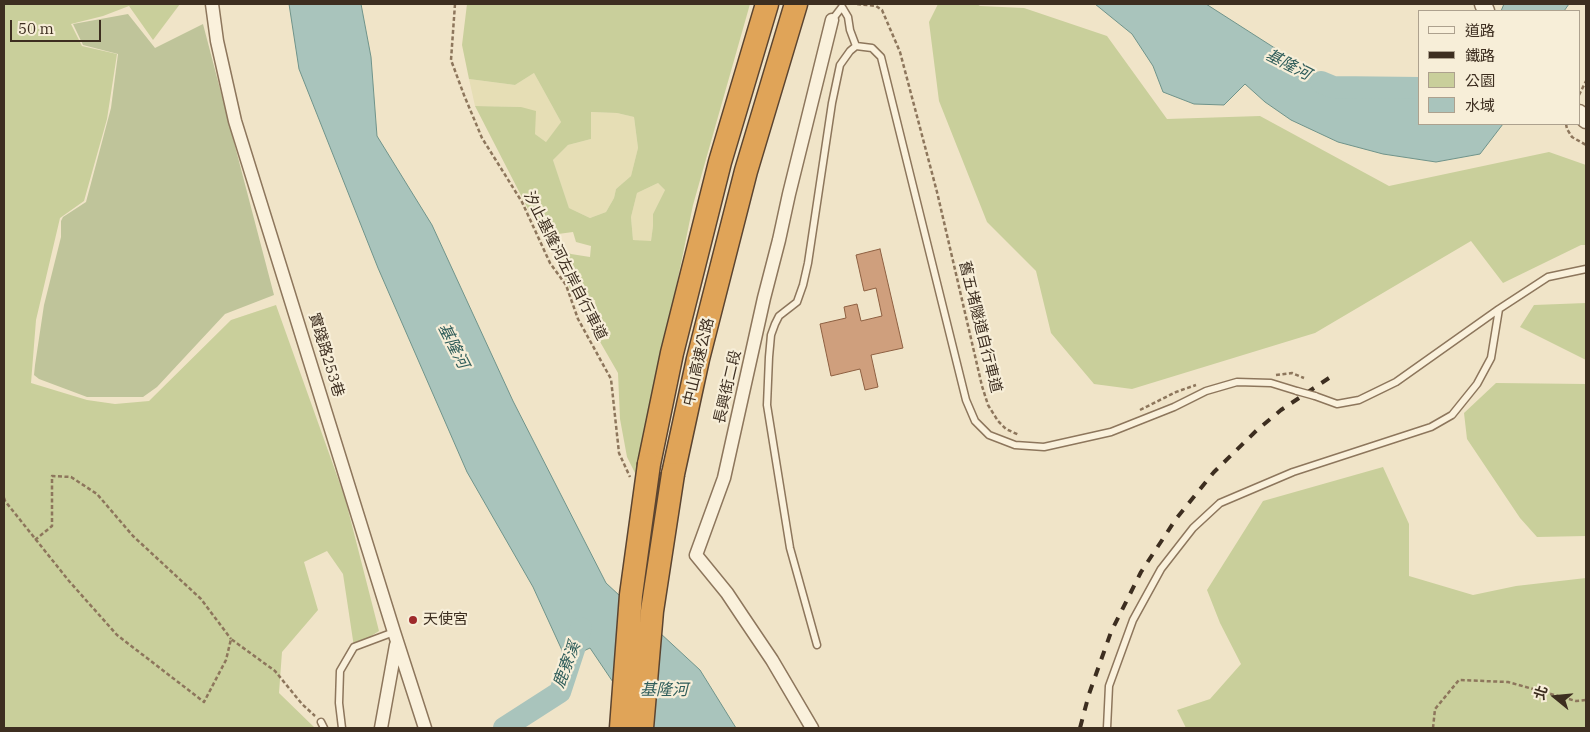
<!DOCTYPE html>
<meta charset="utf-8">
<style>
body{margin:0}
#map{position:relative;width:1590px;height:732px;overflow:hidden;background:#f0e4c8;font-family:"IBM Plex Serif","Noto Sans TC",serif}
canvas{display:block}
.frame{position:absolute;inset:0;border:5px solid #3d2e20;pointer-events:none}
.legend{position:absolute;left:1418px;top:10px;width:162px;height:115px;box-sizing:border-box;background:#f7eed8;border:1px solid #ada18e;margin:0;padding:6px 9px;list-style:none;font-size:15px;color:#3d2e20}
.legend li{display:flex;align-items:center;gap:10px;height:25px}
.legend b{width:25px;border:1px solid #ada18e}
.north{position:absolute;left:1530px;top:672px;width:50px;height:50px;-webkit-text-stroke:4px #f7eed8;paint-order:stroke;rotate:287deg;font-size:14px;font-weight:700;line-height:20px;text-align:center;color:#3d2e20}
.north::after{content:'';display:block;margin:auto;width:18px;height:22px;background:#3d2e20;clip-path:polygon(50% 0,100% 100%,50% 72%,0 100%)}
.scale{position:absolute;left:10px;top:20px;width:91px;height:22px;box-sizing:border-box;border:2px solid #3d2e20;border-top:0;padding-left:6px;font-size:15px;line-height:18px;white-space:nowrap;color:#3d2e20;-webkit-text-stroke:4px #f7eed8;paint-order:stroke}
</style>
<div id="map">
<canvas width="1590" height="732"></canvas>
<div class="frame"></div>
<ul class="legend">
<li><b style="height:6px;background:#faf1dc"></b>道路</li>
<li><b style="height:6px;background:#3d2e20"></b>鐵路</li>
<li><b style="height:14px;background:#c9cf9b"></b>公園</li>
<li><b style="height:14px;background:#a9c4bc"></b>水域</li>
</ul>
<div class="north">北</div>
<div class="scale">50 m</div>
</div>
<script>
const context = document.querySelector('canvas').getContext('2d');
context.lineJoin = 'round';
function fill(path, color) { context.fillStyle = color; context.fill(path, 'evenodd'); }
const shape = rows => new Path2D(rows.map(r => 'M' + r).join(''));
function stroke(path, color, width, dash) { context.strokeStyle = color; context.lineWidth = width; context.lineCap = dash ? 'butt' : 'round'; context.setLineDash(dash || []); context.stroke(path); }
function drawText(font, color, halo, rows, align = 'center') {
  context.font = font + ' "IBM Plex Serif","Noto Sans TC",serif'; context.lineWidth = 4.5; context.setLineDash([]); context.textBaseline = 'middle'; context.strokeStyle = halo; context.fillStyle = color; for (const [text, x, y, turn = 0] of rows) {
    context.save(); context.translate(x, y); context.rotate((+turn || 0) * Math.PI / 180); context.textAlign = isNaN(turn) ? turn : align; if (halo) context.strokeText(text, 0, 0); context.fillText(text, 0, 0); context.restore();
  }
}
fill(shape([
 [534,73,561,122,546,142,535,134,521,107,475,106,469,79,515,85],
 [590,112,617,113,634,117,638,148,631,176,616,189,614,198,606,212,590,218,569,208,553,160,568,145,591,139],
 [658,183,665,190,653,214,653,226,651,242,633,240,631,217,637,193]
]), '#e6deb5');
fill(shape([
 [4,4,180,4,153,40,129,6,103,16,71,24,82,46,117,54,107,119,84,201,60,218,36,320,31,383,87,400,115,404,149,401,231,320,276,305,345,498,379,631,354,647,343,574,327,551,304,562,318,610,282,652,279,693,315,728,4,728],
 [467,4,750,4,693,205,637,477,627,457,620,419,618,373,599,340,609,339,608,329,597,323,595,300,575,299,557,262,563,250,571,254,590,257,591,246,576,242,573,232,558,234,545,242,475,106,521,107,536,111,535,134,546,142,561,122,534,73,515,85,469,79,462,45],
 [591,112,617,113,634,117,638,148,631,176,616,189,614,198,606,212,590,218,569,208,553,160,568,145,591,139],
 [658,183,665,190,653,214,653,226,651,241,633,240,631,217,637,193],
 [938,4,977,4,980,6,1024,8,1107,36,1167,119,1260,116,1389,186,1549,152,1586,165,1586,245,1581,245,1503,283,1471,241,1315,333,1132,389,1094,384,1051,333,1036,271,987,222,939,101,929,22],
 [1586,303,1586,360,1520,327,1534,305],
 [1496,383,1586,384,1586,536,1537,537,1520,518,1467,439,1464,413],
 [1383,467,1409,524,1409,576,1473,595,1516,586,1586,578,1586,728,1186,728,1177,710,1210,699,1241,664,1220,623,1207,590,1263,501]
]), '#c9cf9b');
fill(shape([
 [128,14,155,48,203,24,274,295,225,314,157,387,143,397,87,397,39,379,34,375,35,365,44,305,61,237,61,221,63,217,86,202,111,108,118,54,83,45,73,24]
]), '#bfc49a');
const water = shape([
 [289,4,361,4,371,57,377,136,432,225,513,401,606,583,700,670,736,728,644,728,590,648,566,659,533,587,467,472,378,268,299,69,289,4],
 [1095,4,1206,4,1334,86,1419,94,1419,124,1503,124,1480,154,1436,162,1383,154,1338,142,1291,120,1265,102,1245,84,1224,105,1194,104,1163,92,1153,66,1132,34,1095,4],
 [1504,4,1569,4,1564,11,1501,11,1504,4]
]);
fill(water, '#a9c4bc');
stroke(water, '#6f938a', 1);
stroke(shape([
 [1321,82,1333,87,1419,88],
 [504,728,560,692,581,628]
]), '#a9c4bc', 22);
const building = shape([
 [880,249,903,348,871,355,878,387,865,390,860,369,831,376,820,324,846,318,844,307,857,304,861,321,882,316,876,288,864,291,856,255,880,249]
]);
fill(building, '#cf9f7d');
stroke(building, '#8d5f41', 1);
const service = shape([
 [832,20,842,7,848,17,850,30,856,46],
 [1315,396,1337,404,1359,400,1396,382,1499,309,1548,277,1586,269],
 [817,645,790,548,767,405,769,357,771,335,775,324,779,316,797,302,803,285,808,263,832,103,840,65,850,51,856,46,872,48,881,57,966,400,975,421,989,435,1015,445,1044,447,1111,432,1174,407,1206,391,1237,382,1271,383,1297,391],
 [321,722,324,728],
 [342,728,339,703,340,671,354,647,394,632],
 [1107,728,1109,686,1133,620,1161,569,1193,528,1220,503,1293,472,1431,427,1452,415,1477,384,1491,358,1499,309]
]);
const minor = shape([
 [212,4,217,41,235,121,394,632,425,728],
 [381,728,396,645],
 [812,728,772,660,743,617,727,593,696,555,724,478,764,298,779,240,789,194,832,20]
]);
const tertiary = shape([
 [1483,4,1486,11],
 [1579,113,1586,120]
]);
const motorway = shape([
 [649,464,672,353,720,162,767,4],
 [673,474,698,359,746,171,796,4]
]);
stroke(service, '#8d765c', 9);
stroke(minor, '#8d765c', 15);
stroke(tertiary, '#8d765c', 19);
stroke(motorway, '#5b4430', 25);
stroke(shape([
 [455,4,451,60,464,95,482,138,522,202,550,263,566,285,578,319,611,379,619,453,630,477],
 [857,4,876,6,882,10,900,52,937,192,982,386,988,405,998,421,1006,429,1019,435],
 [1579,95,1586,81],
 [1566,124,1567,129,1572,137,1586,145],
 [1276,375,1292,373,1304,378],
 [1140,410,1176,392,1196,385],
 [4,498,5,501,69,581,117,635,204,702,226,660,231,639,275,671,302,704,315,716],
 [35,540,52,526,52,476,71,477,97,494,133,536,201,599,231,639],
 [1433,728,1435,709,1459,680,1508,682,1576,701,1586,700]
]), '#8d765c', 2.5, [4, 2.5]);
stroke(service, '#faf1dc', 6);
stroke(minor, '#faf1dc', 12);
stroke(tertiary, '#faf1dc', 16);
stroke(motorway, '#e0a458', 22);
stroke(shape([
 [1080,728,1089,694,1111,632,1141,572,1176,519,1214,472,1257,430,1281,410,1332,376]
]), '#3d2e20', 4, [9, 9]);
const serviceBridge = shape([
 [1297,391,1315,396]
]);
const motorwayBridge = shape([
 [621,728,631,595,649,464],
 [642,728,652,611,673,474]
]);
stroke(serviceBridge, '#8d765c', 9, []);
stroke(motorwayBridge, '#5b4430', 25, []);
stroke(serviceBridge, '#faf1dc', 6);
stroke(motorwayBridge, '#e0a458', 22);
for (const [x, y, r, color] of [
 [413,620,5,"#9e2a2b"]
]) { const dot = new Path2D(); dot.arc(x, y, r, 0, 2 * Math.PI); context.fillStyle = color; context.fill(dot); stroke(dot, '#f7eed8', 2); }
drawText('15px', '#3d2e20', '#f7eed8', [
 ["汐止基隆河左岸自行車道",565,266,63],
 ["舊五堵隧道自行車道",980,327,76],
 ["實踐路253巷",326,355,73],
 ["中山高速公路",699,362,-77],
 ["長興街二段",728,387,-77]
]);
drawText('15px', '#3d2e20', '#f7eed8', [
 ["天使宮",423,620]
], 'left');
drawText('italic 16px', '#2f5d5a', '#f7eed8', [
 ["基隆河",1288,65,27],
 ["基隆河",453,346,63],
 ["鹿寮溪",567,665,-69],
 ["基隆河",664,690]
]);
</script>
